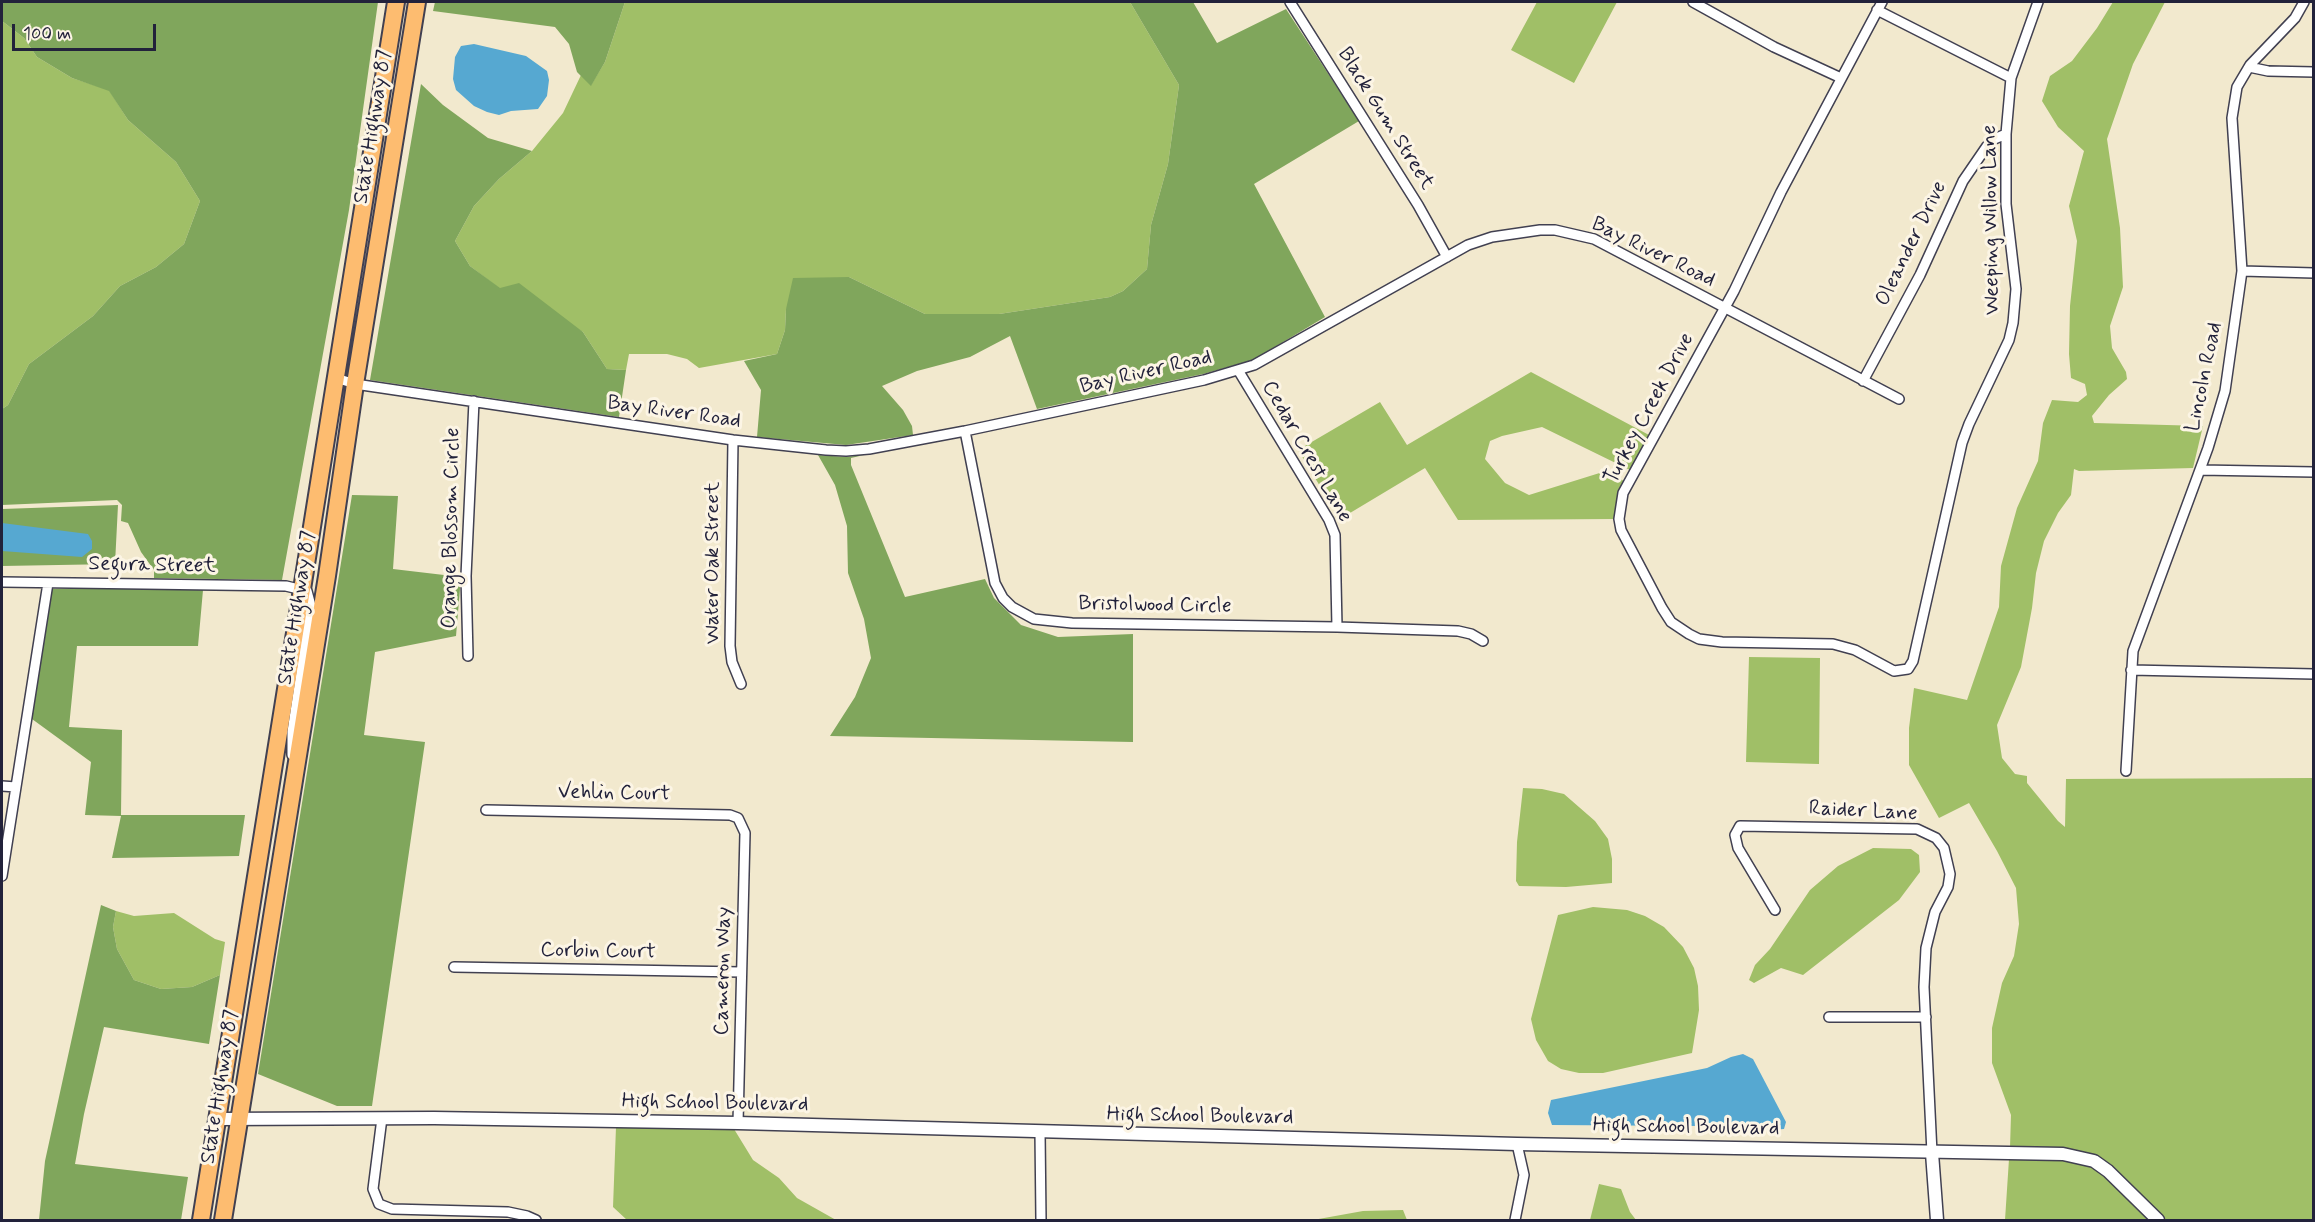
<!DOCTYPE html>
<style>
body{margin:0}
#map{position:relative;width:2315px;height:1222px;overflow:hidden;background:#f2e9ce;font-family:Mynerve,sans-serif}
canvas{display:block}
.frame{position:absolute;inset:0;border:3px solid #22223b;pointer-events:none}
.scale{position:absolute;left:12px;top:24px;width:144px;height:27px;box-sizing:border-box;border:3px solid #22223b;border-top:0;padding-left:8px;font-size:18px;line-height:21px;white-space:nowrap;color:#22223b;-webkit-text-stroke:4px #fcf5e5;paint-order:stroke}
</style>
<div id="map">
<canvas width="2315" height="1222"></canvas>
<div class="frame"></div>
<div class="scale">100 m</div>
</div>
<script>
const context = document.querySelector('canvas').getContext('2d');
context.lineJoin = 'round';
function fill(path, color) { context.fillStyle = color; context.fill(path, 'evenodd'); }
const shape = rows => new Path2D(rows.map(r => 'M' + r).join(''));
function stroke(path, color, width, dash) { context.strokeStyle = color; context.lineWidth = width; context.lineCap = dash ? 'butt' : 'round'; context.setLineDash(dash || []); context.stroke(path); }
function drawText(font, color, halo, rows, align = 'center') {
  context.font = font + ' Mynerve,sans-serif'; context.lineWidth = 6; context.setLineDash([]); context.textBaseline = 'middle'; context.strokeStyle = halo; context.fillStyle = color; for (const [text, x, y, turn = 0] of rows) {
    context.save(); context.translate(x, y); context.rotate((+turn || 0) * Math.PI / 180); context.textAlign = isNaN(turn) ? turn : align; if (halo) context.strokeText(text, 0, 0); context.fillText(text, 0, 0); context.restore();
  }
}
fill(shape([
 [625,2,1130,2,1179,85,1168,164,1151,225,1147,269,1123,291,1110,297,999,314,925,314,849,277,786,309,785,330,777,354,699,368,687,359,667,354,629,354,626,370,607,369,583,332,500,289,470,266,455,241,474,206,499,179,532,151,563,113,581,75,591,85,605,62],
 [1537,2,1617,2,1574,83,1511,50],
 [2113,2,2165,2,2133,64,2107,139,2120,228,2123,287,2110,326,2112,348,2126,372,2127,379,2109,395,2092,416,2094,423,2203,426,2193,468,2079,471,2074,469,2071,495,2058,513,2044,541,2036,573,2032,608,2021,667,1997,725,2002,758,2015,774,2027,776,2027,783,2058,821,2065,827,2066,779,2313,778,2313,1220,2165,1220,2110,1166,2095,1156,2080,1151,2063,1149,2010,1148,2011,1115,1992,1063,1992,1028,2002,983,2014,956,2019,924,2016,888,1997,851,1969,803,1939,818,1909,765,1909,728,1914,688,1967,700,1999,607,2001,566,2017,508,2038,461,2043,423,2052,400,2078,402,2087,395,2085,384,2071,378,2069,354,2070,306,2077,241,2069,206,2084,151,2058,127,2042,101,2050,76,2072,61,2097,28],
 [2,21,24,38,37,57,72,78,109,90,128,120,176,162,200,201,184,244,156,267,120,286,93,316,29,364,8,405,2,409],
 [1531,372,1649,435,1630,470,1542,427,1502,436,1490,441,1485,459,1505,483,1529,495,1606,471,1624,481,1618,490,1615,519,1458,520,1425,468,1340,519,1298,450,1380,402,1407,445],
 [1749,657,1820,658,1819,764,1746,762],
 [1523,788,1542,789,1564,794,1595,821,1608,839,1612,859,1612,883,1566,887,1519,886,1516,881,1517,842],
 [1873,848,1911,849,1919,855,1920,872,1899,900,1803,975,1781,968,1754,983,1749,980,1755,965,1770,949,1810,890,1838,866],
 [1593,907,1627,910,1645,916,1664,927,1683,947,1694,968,1698,986,1699,1010,1692,1053,1603,1073,1579,1073,1561,1069,1548,1061,1536,1040,1531,1019,1558,915],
 [116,911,134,916,174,913,215,939,225,942,220,975,192,987,161,989,134,980,117,949,113,927],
 [616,1127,734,1129,753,1160,779,1178,797,1198,836,1220,627,1220,613,1207],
 [2009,1159,2066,1160,2092,1166,2105,1175,2150,1220,2005,1220],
 [1599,1184,1621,1189,1630,1212,1636,1220,1590,1220],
 [1403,1210,1407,1220,1313,1220,1363,1211]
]), '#a0bf67');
fill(shape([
 [2,2,378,2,349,210,282,580,154,578,154,570,141,552,128,523,121,521,122,505,117,500,2,505,2,409,8,405,29,364,93,316,120,286,156,267,184,244,200,201,176,162,128,120,109,91,72,78,37,57,24,38,2,21],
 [435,2,625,2,605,62,591,86,577,72,569,44,555,27,433,11],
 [1130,2,1193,2,1217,43,1286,9,1359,121,1254,184,1325,317,1253,360,1203,374,1037,409,1010,336,970,357,917,371,882,386,903,410,912,426,913,435,846,445,757,437,761,390,744,361,777,354,785,330,786,309,793,278,849,277,925,314,999,314,1110,297,1123,291,1147,269,1151,225,1168,164,1179,85],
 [421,84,443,105,488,138,532,151,499,179,474,206,455,241,470,266,500,288,519,283,583,332,607,369,626,370,619,417,370,380],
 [818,455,846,457,864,455,851,458,851,465,905,597,985,579,994,598,1021,625,1058,637,1133,634,1133,742,830,736,855,697,871,658,864,619,848,573,847,526,835,485],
 [352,495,398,496,393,569,461,577,456,636,375,652,364,735,425,742,372,1106,337,1106,258,1074],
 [118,505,115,564,2,566,2,509],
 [132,588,203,590,198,646,77,646,69,727,122,730,121,815,245,815,239,856,112,858,121,816,85,815,91,762,32,719,52,589],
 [101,905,116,911,113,927,117,949,134,980,161,989,192,987,220,975,209,1044,104,1027,84,1114,75,1164,188,1177,181,1220,39,1220,45,1161]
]), '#80a65c');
fill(shape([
 [474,44,526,56,547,71,549,80,547,96,538,109,511,111,499,115,487,112,474,106,456,90,453,79,455,57,461,46],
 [2,523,88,534,92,541,92,549,82,557,2,551],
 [1743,1054,1753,1059,1786,1122,1784,1129,1772,1130,1701,1126,1552,1125,1548,1113,1551,1100,1707,1068,1731,1057]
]), '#56a8d1');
const minor = shape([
 [1290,2,1418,205,1447,257],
 [1693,2,1774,47,1841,78],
 [1882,2,1781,192,1734,291,1623,493,1619,519,1621,530,1662,608,1671,622,1689,634,1699,639,1722,642,1833,644,1855,650,1894,671,1908,669,1913,661,1962,443,1969,424,2009,340,2013,323,2016,289,2006,204,2006,134,2011,78,2038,2],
 [1877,10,2011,78],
 [2249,67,2268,71,2314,72],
 [2242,271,2314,273],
 [1238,370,1329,520,1335,535,1337,627],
 [336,378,355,384,733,440,826,450,846,451,869,449,965,431,1204,380,1254,365,1468,245,1492,237,1540,230,1555,230,1594,239,1899,399],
 [1863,381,1920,275,1963,181,1987,146,1992,140,2006,134],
 [965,431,995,583,1003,598,1012,607,1034,619,1072,623,1337,627,1458,631,1471,634,1483,641],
 [733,440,730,646,732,662,741,684],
 [2200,470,2314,472],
 [2,582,286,586,307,591,311,606,292,732,292,755],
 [468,656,466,576,474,401],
 [2131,670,2314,674],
 [2126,771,2133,651,2208,448,2225,391,2242,271,2232,118,2237,87,2250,65,2295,18,2304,2],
 [2,786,16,787],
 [486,810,730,815,738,818,745,833,738,1123],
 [2,876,48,583],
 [1775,910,1738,848,1735,835,1740,826,1917,829,1936,838,1944,848,1950,874,1948,887,1935,912,1926,948,1924,987,1932,1153],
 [454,967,741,972],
 [1829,1017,1926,1017],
 [382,1118,373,1189,379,1204,392,1209,508,1212,527,1216,536,1220],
 [1040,1132,1041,1220],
 [1515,1220,1524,1175,1517,1144]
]);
const tertiary = shape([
 [218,1119,434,1118,738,1123,1517,1144,2063,1154,2094,1161,2108,1171,2158,1220],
 [1932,1153,1937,1220]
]);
const trunk = shape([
 [201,1220,396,2],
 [223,1220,327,576,355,384,417,2]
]);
stroke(minor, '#414051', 12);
stroke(tertiary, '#414051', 15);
stroke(trunk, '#414051', 20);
stroke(minor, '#fff', 9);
stroke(tertiary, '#fff', 12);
stroke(trunk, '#fdbc70', 16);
drawText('21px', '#22223b', '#fcf5e5', [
 ["Black Gum Street",1385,119,58],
 ["State Highway 87",374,127,-81],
 ["Weeping Willow Lane",1992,220,-91],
 ["Oleander Drive",1912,244,-64],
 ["Bay River Road",1653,253,26],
 ["Bay River Road",1146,373,-13],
 ["Lincoln Road",2205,377,-78],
 ["Turkey Creek Drive",1650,409,-62],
 ["Bay River Road",674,413,8],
 ["Cedar Crest Lane",1306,452,60],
 ["Orange Blossom Circle",452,528,-89],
 ["Water Oak Street",714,563,-90],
 ["Segura Street",152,566,1],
 ["Bristolwood Circle",1155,606,1],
 ["State Highway 87",298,608,-81],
 ["Vehlin Court",614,794,1],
 ["Raider Lane",1863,812,3],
 ["Corbin Court",598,952,1],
 ["Cameron Way",724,971,-89],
 ["State Highway 87",221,1087,-81],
 ["High School Boulevard",715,1104,1],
 ["High School Boulevard",1200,1117,1],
 ["High School Boulevard",1686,1128,1]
]);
</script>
